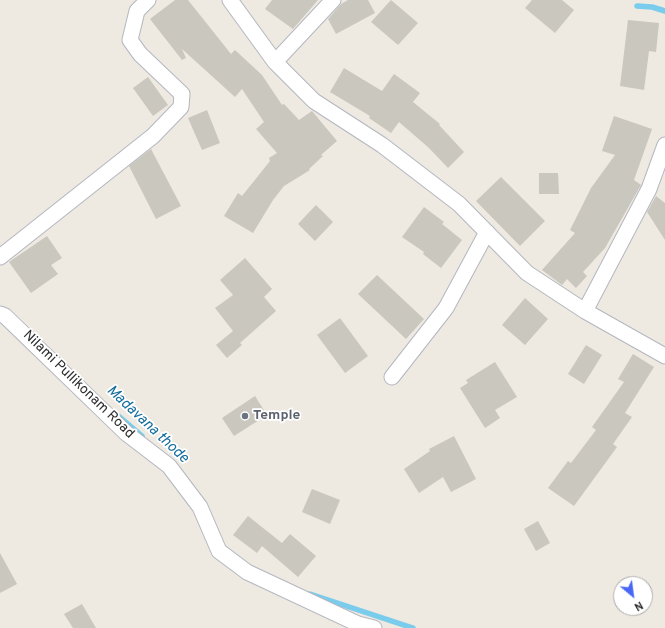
<!DOCTYPE html>
<style>
body{margin:0}
#map{position:relative;width:665px;height:628px;overflow:hidden;background:#eee9e1;font-family:Overpass,sans-serif}
canvas{display:block}
.north{position:absolute;left:613px;top:576px;width:40px;height:40px;box-sizing:border-box;background:#fff;border:1px solid #ababab;border-radius:50%;rotate:151deg;font-size:11px;font-weight:700;line-height:16px;text-align:center;color:#2e2e2e}
.north::after{content:'';display:block;margin:auto;width:14px;height:18px;background:#4867f4;clip-path:polygon(50% 0,100% 100%,50% 72%,0 100%)}
</style>
<div id="map">
<canvas width="665" height="628"></canvas>
<div class="north">N</div>
</div>
<script>
const context = document.querySelector('canvas').getContext('2d');
context.lineJoin = 'round';
const shape = rows => new Path2D(rows.map(r => 'M' + r).join(''));
function stroke(path, color, width, dash) { context.strokeStyle = color; context.lineWidth = width; context.lineCap = dash ? 'butt' : 'round'; context.setLineDash(dash || []); context.stroke(path); }
function fill(path, color) { context.fillStyle = color; context.fill(path, 'evenodd'); }
function drawText(font, color, halo, rows, align = 'center') {
  context.font = font + ' Overpass,sans-serif'; context.lineWidth = 3.5; context.setLineDash([]); context.textBaseline = 'middle'; context.strokeStyle = halo; context.fillStyle = color; for (const [text, x, y, turn = 0] of rows) {
    context.save(); context.translate(x, y); context.rotate((+turn || 0) * Math.PI / 180); context.textAlign = isNaN(turn) ? turn : align; if (halo) context.strokeText(text, 0, 0); context.fillText(text, 0, 0); context.restore();
  }
}
stroke(shape([
 [637,6,652,7,665,11],
 [115,413,142,436],
 [310,594,413,628]
]), '#79cceb', 5.5);
fill(shape([
 [175,0,188,0,231,54,235,50,262,75,282,105,284,104,299,120,312,111,337,141,321,155,323,156,309,169,310,170,284,186,273,200,253,233,224,216,238,193,242,196,270,161,269,158,277,153,256,129,264,122,242,89,235,97,182,49,186,58,182,60,150,19],
 [272,0,318,0,293,29,265,9],
 [348,0,368,0,375,13,336,34,328,19,341,4],
 [391,0,418,23,398,45,371,22],
 [532,0,562,0,574,10,555,33,525,8],
 [628,20,659,23,656,52,649,51,644,90,620,86],
 [344,68,382,91,394,74,420,93,413,102,440,124,439,125,464,152,448,168,429,148,399,122,391,133,369,118,370,116,330,92],
 [148,77,168,105,153,116,133,88],
 [207,110,220,143,202,150,188,118],
 [614,116,652,129,634,180,641,185,605,248,583,272,587,276,576,288,567,279,562,285,542,270,575,233,570,230,591,188,615,155,602,151],
 [151,149,181,206,156,219,129,166],
 [539,173,558,173,559,194,539,194],
 [501,177,545,221,520,246,476,201],
 [656,196,665,203,665,240,647,212],
 [316,205,333,222,315,241,298,224],
 [424,207,444,222,442,224,462,240,441,268,423,254,424,252,402,237],
 [47,236,62,258,51,265,58,274,31,293,9,262],
 [245,258,272,289,264,297,276,311,240,343,242,345,227,358,216,345,233,331,215,308,233,295,220,280],
 [377,275,424,319,406,339,358,294],
 [525,298,548,319,525,345,502,325],
 [340,318,368,356,345,373,317,335],
 [586,345,602,355,584,384,568,374],
 [633,354,654,367,625,413,632,417,613,444,617,447,574,506,548,488,568,461,571,463,596,430,592,427,624,382,618,379],
 [495,362,517,397,495,410,500,418,485,428,460,388,468,383,466,380],
 [255,396,267,415,234,436,222,418],
 [454,436,476,479,451,492,443,477,419,493,404,469,430,451,429,449],
 [312,489,340,500,330,524,302,512],
 [248,516,282,543,290,534,316,556,298,577,262,546,257,553,233,535],
 [538,521,550,543,536,551,524,529],
 [0,553,17,584,0,593],
 [82,604,96,628,73,628,64,614]
]), '#cac7bf');
const street = shape([
 [230,0,275,62,314,101,382,145,459,204,527,273,585,311,665,356],
 [275,62,333,0],
 [0,257,153,136,181,107,182,94,140,54,130,40,137,11,148,0],
 [585,311,649,189,665,145],
 [0,314,5,316,126,433,169,466,200,507,219,551,247,572,358,624,374,628],
 [392,377,446,308,487,232]
]);
stroke(street, '#b4b7c0', 17);
stroke(street, '#fff', 15);
for (const [x, y, r, color] of [
 [245,416,4,"#6b7280"]
]) { const dot = new Path2D(); dot.arc(x, y, r, 0, 2 * Math.PI); context.fillStyle = color; context.fill(dot); stroke(dot, '#fff', 1.5); }
drawText('14px', '#2e2e2e', '#fff', [
 ["Nilami Pullikonam Road",78,385,44]
]);
drawText('bold 14px', '#5b616d', '#fff', [
 ["Temple",253,416]
], 'left');
drawText('italic 15px', '#136d9d', '#fff', [
 ["Madavana thode",147,425,43]
]);
</script>
